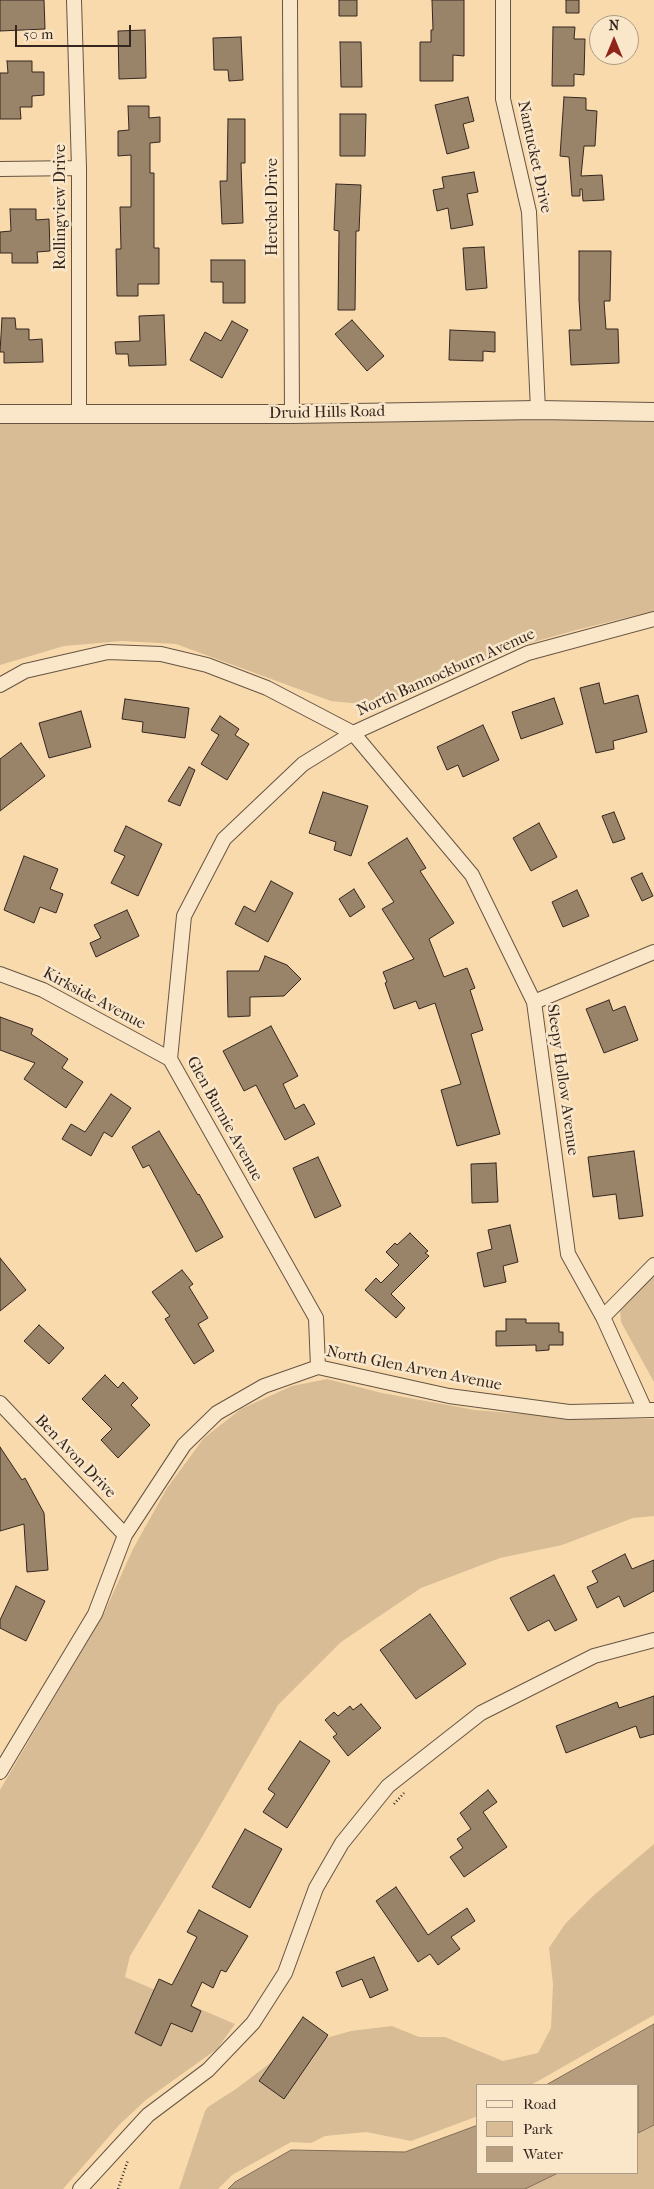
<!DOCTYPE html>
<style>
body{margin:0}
#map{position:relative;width:654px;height:2189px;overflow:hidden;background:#f8daad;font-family:"IM FELL French Canon",serif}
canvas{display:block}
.legend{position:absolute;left:476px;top:2084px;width:162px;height:90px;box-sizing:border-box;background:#fae7ca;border:1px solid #ab9a86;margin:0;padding:6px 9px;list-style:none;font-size:15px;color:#352720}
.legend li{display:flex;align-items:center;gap:10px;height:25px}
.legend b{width:25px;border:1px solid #ab9a86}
.north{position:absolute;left:589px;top:15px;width:50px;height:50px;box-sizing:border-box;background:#fae7ca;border:1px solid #ab9a86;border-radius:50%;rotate:0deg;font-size:14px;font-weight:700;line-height:20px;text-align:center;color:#352720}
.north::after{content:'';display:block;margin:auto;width:18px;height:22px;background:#8f2418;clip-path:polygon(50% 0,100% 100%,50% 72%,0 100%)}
.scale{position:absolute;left:15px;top:25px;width:116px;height:22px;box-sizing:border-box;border:2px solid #352720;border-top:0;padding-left:6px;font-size:15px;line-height:18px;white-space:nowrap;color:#352720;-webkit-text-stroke:4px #fae7ca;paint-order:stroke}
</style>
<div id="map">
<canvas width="654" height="2189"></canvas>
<ul class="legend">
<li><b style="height:6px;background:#fae7ca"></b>Road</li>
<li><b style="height:14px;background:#d7bc95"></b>Park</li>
<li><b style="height:14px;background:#b69d7d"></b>Water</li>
</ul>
<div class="north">N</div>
<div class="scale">50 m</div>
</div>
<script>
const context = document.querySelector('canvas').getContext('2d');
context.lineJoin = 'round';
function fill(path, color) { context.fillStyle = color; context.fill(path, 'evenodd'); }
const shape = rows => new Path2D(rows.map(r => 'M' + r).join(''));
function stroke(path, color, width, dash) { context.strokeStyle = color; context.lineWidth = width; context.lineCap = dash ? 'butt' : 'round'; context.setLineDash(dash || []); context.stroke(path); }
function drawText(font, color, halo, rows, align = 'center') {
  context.font = font + ' "IM FELL French Canon",serif'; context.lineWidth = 5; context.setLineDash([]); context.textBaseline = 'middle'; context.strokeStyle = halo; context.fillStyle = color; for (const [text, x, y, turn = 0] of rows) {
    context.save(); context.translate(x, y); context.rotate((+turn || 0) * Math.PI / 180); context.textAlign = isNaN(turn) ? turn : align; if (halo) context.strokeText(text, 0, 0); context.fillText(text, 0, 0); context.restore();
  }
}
fill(shape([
 [637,419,654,422,654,611,580,629,505,650,392,698,362,704,331,701,176,644,122,641,64,646,0,665,0,421],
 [654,1276,654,1382,621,1322,620,1309],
 [327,1379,382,1393,475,1410,584,1419,654,1419,654,1516,633,1518,562,1545,500,1558,421,1588,341,1642,278,1705,202,1837,130,1956,125,1977,235,2024,217,2049,147,2099,120,2124,63,2189,0,2189,0,1790,105,1611,133,1549,167,1488,204,1438,241,1409,292,1386],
 [654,1844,654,2015,531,2085,478,2085,478,2116,411,2141,366,2132,325,2136,311,2143,291,2142,232,2175,218,2189,179,2189,205,2111,208,2107,236,2089,273,2061,312,2042,351,2031,392,2026,419,2037,445,2037,503,2061,538,2053,551,2028,553,1984,549,1948,565,1924,593,1896],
 [654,2125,654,2189,525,2189,558,2173,638,2173,638,2133]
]), '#d7bc95');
const water = shape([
 [654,2024,654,2125,638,2133,638,2085,546,2085,654,2024],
 [478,2125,478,2173,558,2173,525,2189,228,2189,235,2182,291,2150,405,2152,478,2125]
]);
fill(water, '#b69d7d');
stroke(water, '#826e58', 1);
const building = shape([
 [0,0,44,0,45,29,0,31,0,0],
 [339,0,357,0,357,16,339,16,339,0],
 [432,0,464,0,464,56,453,55,453,81,420,81,420,42,431,42,431,30,433,30,432,0],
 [566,0,579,0,579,13,566,13,566,0],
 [553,27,575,27,574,39,585,39,584,75,574,74,574,86,552,86,553,27],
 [145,30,146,78,119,79,118,31,145,30],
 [241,37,243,80,229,81,228,70,214,70,213,38,241,37],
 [340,42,361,42,362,87,341,87,340,42],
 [7,61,32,61,32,72,44,72,44,95,32,96,32,107,20,107,21,119,0,119,0,73,8,73,7,61],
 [468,97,474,121,463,124,469,148,447,154,435,105,468,97],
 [564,97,586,98,586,110,597,111,595,146,584,146,581,176,602,175,604,200,583,201,582,189,580,189,580,196,572,196,569,157,560,156,564,97],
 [128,106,149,106,149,118,160,117,160,142,150,143,150,173,154,173,154,248,159,248,159,284,138,284,138,296,117,296,116,249,121,249,120,207,131,207,131,155,118,156,118,131,129,130,128,106],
 [340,114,366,114,365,156,340,156,340,114],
 [228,119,245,119,245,163,241,163,243,223,222,224,220,181,227,181,228,119],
 [474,172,478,192,467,194,473,225,451,229,448,208,437,211,433,190,444,188,442,177,474,172],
 [336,184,361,185,359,231,356,231,355,310,338,310,339,231,334,230,336,184],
 [10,209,36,209,36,220,49,219,50,251,37,252,38,263,12,263,12,253,0,253,0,232,11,231,10,209],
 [484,247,487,288,466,290,463,248,484,247],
 [579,251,611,251,610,301,604,301,606,329,618,329,619,363,571,365,569,330,581,330,579,300,579,251],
 [211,260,245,260,245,303,223,303,223,282,211,282,211,260],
 [164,315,166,365,129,366,128,354,116,354,115,342,140,341,139,316,164,315],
 [2,318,15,318,16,329,29,329,29,340,42,339,43,362,4,363,4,352,0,352,2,318],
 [352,320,384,356,367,371,335,334,352,320],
 [232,321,248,330,222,378,190,360,205,332,221,341,232,321],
 [450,330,495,332,495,352,483,351,483,361,449,360,450,330],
 [599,683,604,704,638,695,647,732,613,741,614,749,596,753,580,688,599,683],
 [554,698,563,724,521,739,512,712,554,698],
 [125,699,189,708,185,738,142,732,143,722,122,719,125,699],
 [81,711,91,747,49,758,39,723,81,711],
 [220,716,239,729,235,735,249,744,227,780,201,764,219,735,211,730,220,716],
 [483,725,499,760,463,777,458,765,447,770,437,747,483,725],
 [21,743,45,776,0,811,0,759,21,743],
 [189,767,195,770,180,806,168,801,189,767],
 [323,792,368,806,351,856,334,850,336,842,309,833,323,792],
 [614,812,625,839,613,843,602,816,614,812],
 [539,823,557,857,531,871,513,838,539,823],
 [126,826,162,844,138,896,111,883,125,856,114,851,126,826],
 [407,838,426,868,420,871,454,923,429,939,444,977,467,968,475,988,470,990,483,1030,471,1034,500,1134,457,1146,441,1090,461,1084,435,1003,419,1009,416,1001,394,1009,385,983,387,982,383,972,414,959,382,909,394,902,368,863,407,838],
 [24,856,58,869,50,889,63,894,56,913,40,907,34,923,4,910,24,856],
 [642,873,653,896,642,901,631,878,642,873],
 [271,881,293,893,268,942,235,924,244,906,255,912,271,881],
 [354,889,365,907,350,917,339,899,354,889],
 [577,890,589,916,563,927,552,902,577,890],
 [127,910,139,936,96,957,90,943,101,938,94,925,127,910],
 [265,956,287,965,301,979,284,996,250,997,250,1016,228,1017,227,971,259,971,265,956],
 [609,1000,613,1011,625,1006,638,1040,604,1053,586,1009,609,1000],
 [0,1017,33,1029,31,1034,68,1059,62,1068,83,1082,66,1108,24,1079,35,1063,0,1050,0,1017],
 [271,1026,298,1076,283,1084,295,1109,304,1104,315,1124,285,1140,256,1085,244,1091,223,1051,271,1026],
 [111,1094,131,1108,112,1137,104,1132,91,1156,62,1139,71,1124,85,1132,111,1094],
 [159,1131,198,1195,199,1194,223,1237,196,1252,149,1165,143,1168,132,1147,159,1131],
 [634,1151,643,1216,619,1219,616,1194,593,1197,588,1157,634,1151],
 [318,1157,341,1206,315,1218,293,1168,318,1157],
 [496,1163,498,1202,472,1203,471,1164,496,1163],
 [510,1225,518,1262,503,1266,506,1282,484,1287,477,1253,492,1249,488,1230,510,1225],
 [410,1233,428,1251,425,1253,429,1256,391,1294,405,1308,396,1318,365,1290,376,1278,381,1283,399,1265,386,1252,395,1243,397,1245,410,1233],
 [0,1258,26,1290,0,1311,0,1258],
 [182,1270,193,1284,189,1287,208,1318,198,1324,214,1351,194,1364,165,1319,170,1316,152,1292,182,1270],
 [506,1319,526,1319,526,1323,559,1323,559,1332,563,1332,563,1345,549,1345,549,1350,536,1351,536,1345,496,1346,496,1331,506,1331,506,1319],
 [39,1325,64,1348,49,1364,24,1341,39,1325],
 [105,1375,118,1388,123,1382,138,1398,131,1405,150,1425,118,1458,101,1440,112,1429,82,1399,105,1375],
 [0,1447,22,1480,25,1478,44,1513,48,1570,27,1572,24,1524,0,1531,0,1447],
 [625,1554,632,1569,654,1560,654,1591,624,1607,619,1596,597,1608,587,1587,598,1582,592,1571,625,1554],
 [554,1575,577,1620,555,1631,549,1620,528,1631,510,1598,554,1575],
 [16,1586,45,1601,26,1641,0,1628,0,1620,16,1586],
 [430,1614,466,1664,416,1699,380,1650,430,1614],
 [654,1696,654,1734,640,1738,636,1726,566,1753,556,1726,617,1702,619,1708,654,1696],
 [361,1704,381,1728,348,1756,333,1737,337,1734,325,1720,334,1712,338,1716,350,1706,353,1710,361,1704],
 [300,1741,330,1761,287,1828,263,1812,275,1794,268,1789,300,1741],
 [488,1790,497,1802,483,1812,507,1847,464,1877,450,1857,463,1848,457,1839,471,1829,460,1813,488,1790],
 [245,1829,282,1849,250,1908,212,1887,245,1829],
 [396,1887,428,1935,467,1908,475,1921,451,1937,460,1949,438,1965,430,1954,418,1962,376,1901,396,1887],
 [199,1910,248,1936,226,1972,221,1970,213,1988,202,1982,191,2006,201,2011,192,2032,171,2023,161,2046,135,2033,159,1979,172,1985,197,1937,187,1932,199,1910],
 [374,1957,388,1990,370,1998,362,1979,342,1987,336,1972,374,1957],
 [303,2017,328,2035,284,2099,259,2081,303,2017]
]);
fill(building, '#9a8469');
stroke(building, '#352720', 1);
const minor = shape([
 [74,0,79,168,79,414],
 [290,0,292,414],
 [503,0,503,99,529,212,538,410],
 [0,169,79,168],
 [0,685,25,671,108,652,161,654,207,665,267,688,353,733,528,653,654,619],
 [0,974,43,990,170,1059],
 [534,1002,654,952],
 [603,1317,654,1265],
 [318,1367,316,1318,170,1059,184,916,224,839,303,764,353,733,472,875,534,1002,568,1254,603,1317,645,1410],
 [0,1403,125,1535],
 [0,1772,95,1614,125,1535,184,1445,217,1413,264,1386,318,1367,449,1396,569,1412,653,1410],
 [80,2189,148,2115,208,2070,253,2023,285,1973,316,1888,342,1843,388,1786,481,1713,594,1656,654,1640]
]);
const tertiary = shape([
 [0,414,292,414,538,410,654,412]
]);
stroke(minor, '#665443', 16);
stroke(tertiary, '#665443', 20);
stroke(shape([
 [394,1804,404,1793],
 [118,2189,128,2160]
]), '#352720', 2.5, [1, 2.5]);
stroke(minor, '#fae7ca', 14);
stroke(tertiary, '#fae7ca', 18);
drawText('16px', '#352720', '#fae7ca', [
 ["Nantucket Drive",534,157,78],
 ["Rollingview Drive",61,207,-90],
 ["Herchel Drive",273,207,-90],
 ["Druid Hills Road",327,413,-1],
 ["North Bannockburn Avenue",446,673,-24],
 ["Kirkside Avenue",94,999,28],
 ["Sleepy Hollow Avenue",562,1080,82],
 ["Glen Burnie Avenue",224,1119,61],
 ["North Glen Arven Avenue",414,1369,11],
 ["Ben Avon Drive",75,1457,46]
]);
</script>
